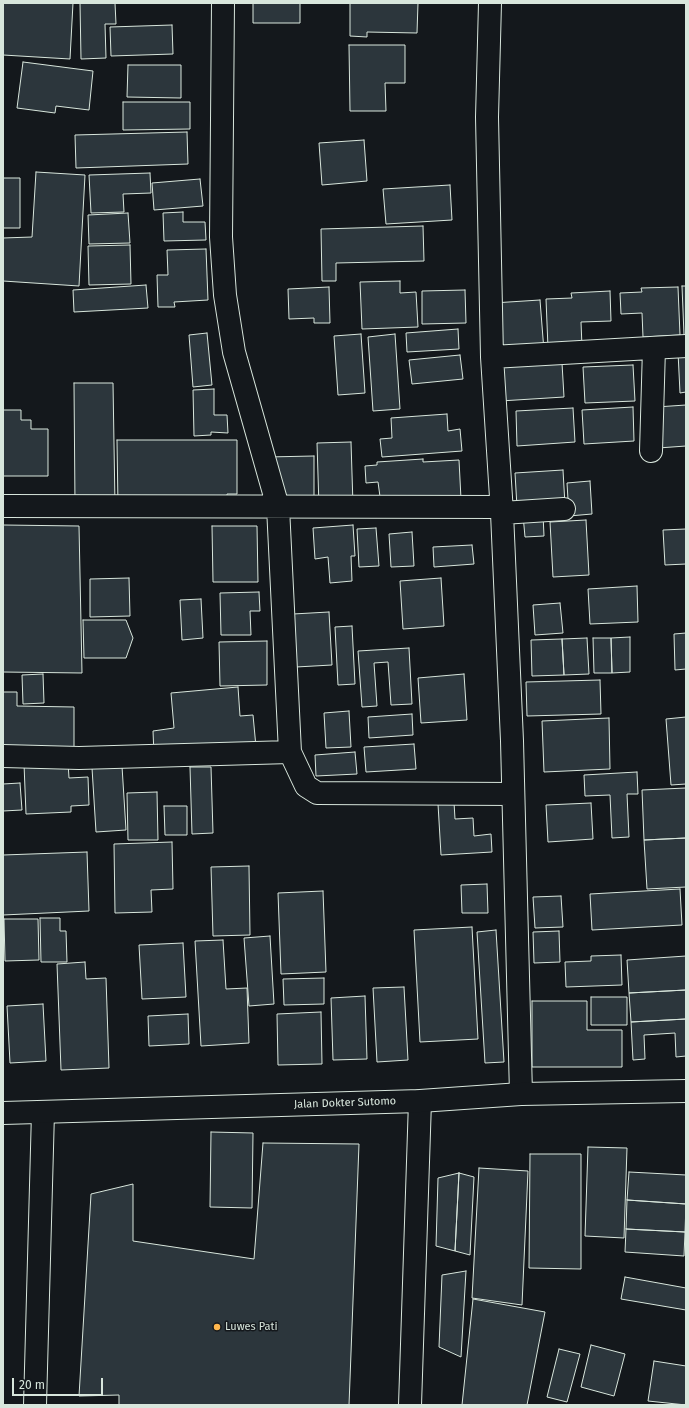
<!DOCTYPE html>
<style>
body{margin:0}
#map{position:relative;width:689px;height:1408px;overflow:hidden;background:#14181c;font-family:"Fira Sans",sans-serif}
canvas{display:block}
.frame{position:absolute;inset:0;border:4px solid #d8e6dc;pointer-events:none}
.scale{position:absolute;left:12px;top:1378px;width:91px;height:18px;box-sizing:border-box;border:2px solid #d8e6dc;border-top:0;padding-left:5px;font-size:12px;line-height:14px;white-space:nowrap;color:#d8e6dc;-webkit-text-stroke:3px #14181c;paint-order:stroke}
</style>
<div id="map">
<canvas width="689" height="1408"></canvas>
<div class="frame"></div>
<div class="scale">20 m</div>
</div>
<script>
const context = document.querySelector('canvas').getContext('2d');
context.lineJoin = 'round';
function fill(path, color) { context.fillStyle = color; context.fill(path, 'evenodd'); }
const shape = rows => new Path2D(rows.map(r => 'M' + r).join(''));
function stroke(path, color, width, dash) { context.strokeStyle = color; context.lineWidth = width; context.lineCap = dash ? 'butt' : 'round'; context.setLineDash(dash || []); context.stroke(path); }
function drawText(font, color, halo, rows, align = 'center') {
  context.font = font + ' "Fira Sans",sans-serif'; context.lineWidth = 3; context.setLineDash([]); context.textBaseline = 'middle'; context.strokeStyle = halo; context.fillStyle = color; for (const [text, x, y, turn = 0] of rows) {
    context.save(); context.translate(x, y); context.rotate((+turn || 0) * Math.PI / 180); context.textAlign = isNaN(turn) ? turn : align; if (halo) context.strokeText(text, 0, 0); context.fillText(text, 0, 0); context.restore();
  }
}
const building = shape([
 [3,3,73,3,70,59,3,55,3,3],
 [80,3,115,3,116,24,105,24,106,58,81,59,80,3],
 [253,3,300,3,300,23,253,23,253,3],
 [350,3,418,3,417,33,367,32,367,37,350,36,350,3],
 [172,25,173,54,111,56,110,27,172,25],
 [349,45,405,45,405,83,385,83,386,111,350,111,349,45],
 [23,62,93,71,89,110,56,106,55,113,17,108,23,62],
 [128,65,181,65,181,98,127,97,128,65],
 [123,102,190,102,190,129,123,130,123,102],
 [187,132,188,164,76,168,75,135,187,132],
 [364,140,367,181,322,185,319,143,364,140],
 [36,172,85,175,79,286,3,281,3,238,32,237,36,172],
 [150,173,151,193,123,194,124,212,91,213,89,175,150,173],
 [3,178,20,178,20,228,3,228,3,178],
 [200,179,203,206,154,210,152,183,200,179],
 [450,185,452,220,386,224,383,189,450,185],
 [183,212,183,222,205,222,206,240,164,241,163,213,183,212],
 [128,213,130,243,89,244,88,215,128,213],
 [423,226,424,261,336,263,336,281,322,281,321,229,423,226],
 [130,245,131,284,89,285,88,246,130,245],
 [206,249,208,300,174,302,175,307,158,307,157,275,168,275,167,250,206,249],
 [400,281,400,293,416,292,418,327,362,329,360,282,400,281],
 [146,285,148,308,74,312,73,290,146,285],
 [682,286,686,286,686,335,684,335,682,286],
 [329,287,330,323,314,323,314,318,289,319,288,289,329,287],
 [678,287,680,335,643,337,642,313,621,314,620,293,642,292,641,288,678,287],
 [465,290,466,323,422,324,422,291,465,290],
 [610,291,611,321,581,322,582,347,548,348,546,299,572,298,571,293,610,291],
 [540,300,544,351,497,354,493,303,540,300],
 [458,329,459,349,407,352,406,333,458,329],
 [207,333,212,385,193,387,189,335,207,333],
 [361,334,365,393,338,395,334,336,361,334],
 [395,334,400,409,373,411,368,337,395,334],
 [678,352,686,352,686,392,680,393,678,352],
 [460,355,463,379,412,384,409,360,460,355],
 [562,363,564,397,500,401,499,367,562,363],
 [633,365,635,401,585,403,583,367,633,365],
 [74,383,113,383,115,505,75,505,74,383],
 [214,389,214,415,227,415,228,433,211,432,211,435,194,436,193,390,214,389],
 [686,405,686,446,658,448,656,407,686,405],
 [633,407,634,441,584,444,582,410,633,407],
 [573,408,575,442,517,446,516,411,573,408],
 [3,410,21,410,21,420,31,420,31,429,48,429,48,476,3,476,3,410],
 [447,414,448,431,460,429,462,451,382,457,380,439,392,438,391,418,447,414],
 [117,440,237,440,237,494,227,494,227,506,118,507,117,440],
 [351,442,353,505,319,507,317,443,351,442],
 [314,456,314,505,278,505,267,457,314,456],
 [423,459,423,462,459,460,461,499,381,504,378,482,366,483,365,466,377,465,377,462,423,459],
 [563,470,565,505,517,507,515,473,563,470],
 [590,481,592,514,569,516,567,483,590,481],
 [543,514,544,536,525,537,523,515,543,514],
 [586,520,589,575,553,577,550,522,586,520],
 [3,525,79,526,82,673,3,672,3,525],
 [353,525,355,556,351,556,352,581,330,583,328,557,315,559,313,528,353,525],
 [212,526,257,526,258,582,213,582,212,526],
 [376,528,379,566,359,567,357,529,376,528],
 [686,529,686,564,665,565,663,530,686,529],
 [412,532,414,566,391,567,389,534,412,532],
 [472,545,474,564,434,567,433,547,472,545],
 [129,578,130,616,90,617,90,579,129,578],
 [441,578,444,626,403,629,400,581,441,578],
 [637,586,638,622,590,624,588,589,637,586],
 [259,592,260,611,250,611,251,635,221,635,220,593,259,592],
 [201,599,203,638,182,640,180,600,201,599],
 [560,603,563,633,535,635,533,605,560,603],
 [329,612,332,665,296,667,293,614,329,612],
 [83,620,126,620,133,638,126,658,84,658,83,620],
 [352,626,355,684,338,685,335,627,352,626],
 [686,633,686,669,675,670,674,634,686,633],
 [630,637,630,672,612,673,611,638,630,637],
 [587,638,589,674,564,675,562,639,587,638],
 [593,638,611,638,612,673,594,673,593,638],
 [562,639,564,675,532,676,531,640,562,639],
 [267,641,267,685,220,686,219,642,267,641],
 [409,648,412,704,391,705,388,662,374,663,377,706,362,707,358,651,409,648],
 [43,674,44,703,23,704,22,675,43,674],
 [464,674,467,720,421,723,418,678,464,674],
 [600,680,601,714,527,716,526,682,600,680],
 [238,687,240,716,253,715,256,747,154,755,153,731,174,728,171,693,238,687],
 [3,692,17,692,17,706,74,707,74,754,3,754,3,692],
 [349,711,351,747,326,748,324,713,349,711],
 [412,714,413,735,369,738,368,717,412,714],
 [686,717,686,784,671,785,666,719,686,717],
 [609,718,610,769,544,772,542,721,609,718],
 [414,744,416,769,366,772,364,747,414,744],
 [355,752,357,774,316,776,315,755,355,752],
 [68,762,69,778,88,777,89,805,71,806,71,812,26,814,24,764,68,762],
 [122,766,126,830,96,832,92,768,122,766],
 [190,767,211,767,213,833,192,834,190,767],
 [637,772,638,794,627,794,629,837,612,838,610,795,585,796,584,775,637,772],
 [20,783,22,810,3,811,3,784,20,783],
 [686,788,686,838,644,840,642,790,686,788],
 [157,792,158,840,128,840,127,793,157,792],
 [454,802,455,819,473,818,474,836,491,834,492,852,441,855,438,804,454,802],
 [591,803,593,839,548,842,546,805,591,803],
 [164,806,187,806,187,835,165,835,164,806],
 [686,838,686,887,647,889,644,840,686,838],
 [172,842,173,889,151,890,152,912,115,913,114,844,172,842],
 [87,852,89,911,3,915,3,855,87,852],
 [249,866,250,935,213,936,211,867,249,866],
 [487,884,488,913,462,913,461,885,487,884],
 [680,889,682,925,592,930,590,894,680,889],
 [323,891,326,972,281,974,278,893,323,891],
 [561,896,563,927,535,928,533,897,561,896],
 [40,918,60,918,60,931,66,931,67,962,41,962,40,918],
 [4,919,38,919,39,960,5,961,4,919],
 [472,927,478,1039,420,1042,414,930,472,927],
 [496,930,504,1062,485,1063,477,932,496,930],
 [559,931,560,962,534,963,533,932,559,931],
 [270,936,274,1004,249,1006,244,938,270,936],
 [223,940,226,989,247,988,249,1043,201,1046,195,941,223,940],
 [183,943,186,997,142,999,139,945,183,943],
 [621,955,622,985,566,987,565,962,591,961,591,956,621,955],
 [686,956,686,990,629,993,627,960,686,956],
 [85,962,86,979,106,978,109,1068,61,1070,57,964,85,962],
 [324,978,324,1004,284,1005,283,979,324,978],
 [404,987,408,1060,377,1062,373,988,404,987],
 [686,990,686,1019,631,1022,629,993,686,990],
 [365,996,367,1059,333,1060,331,998,365,996],
 [591,997,627,997,627,1025,591,1025,591,997],
 [532,1001,587,1001,587,1030,622,1030,622,1067,532,1067,532,1001],
 [43,1004,46,1061,10,1063,7,1006,43,1004],
 [321,1012,322,1064,278,1065,277,1014,321,1012],
 [188,1014,189,1044,149,1046,148,1016,188,1014],
 [686,1019,686,1056,676,1057,675,1033,644,1035,645,1059,633,1060,631,1022,686,1019],
 [211,1132,253,1133,252,1208,210,1207,211,1132],
 [263,1143,359,1144,349,1405,119,1405,119,1395,79,1396,91,1194,133,1184,133,1241,254,1259,263,1143],
 [588,1147,627,1148,624,1238,585,1236,588,1147],
 [530,1154,581,1154,581,1269,529,1268,530,1154],
 [479,1168,528,1171,522,1305,472,1298,479,1168],
 [629,1172,686,1175,686,1204,627,1200,629,1172],
 [459,1173,474,1177,470,1255,455,1251,459,1173],
 [459,1173,455,1251,436,1246,438,1178,459,1173],
 [627,1200,686,1204,685,1232,626,1229,627,1200],
 [626,1229,685,1232,684,1256,625,1252,626,1229],
 [466,1271,461,1357,439,1347,442,1275,466,1271],
 [625,1277,686,1288,686,1310,621,1299,625,1277],
 [473,1299,545,1312,527,1405,462,1405,473,1299],
 [591,1345,625,1354,614,1396,581,1387,591,1345],
 [559,1349,580,1354,567,1402,547,1397,559,1349],
 [654,1361,686,1366,686,1405,648,1401,654,1361]
]);
fill(building, '#2c363c');
stroke(building, '#d8e6dc', 1);
const minor = shape([
 [223,3,221,237,225,295,234,352,278,507,290,752,306,786,317,793,513,794],
 [490,3,487,117,492,357,502,513,512,741,521,1094],
 [492,357,686,346],
 [651,451,654,348],
 [3,506,501,507],
 [502,513,564,509],
 [3,756,79,758,290,752],
 [35,1405,43,1112],
 [410,1405,420,1101]
]);
const secondary = shape([
 [3,1113,420,1101,521,1094,686,1091]
]);
stroke(minor, '#d8e6dc', 24);
stroke(secondary, '#d8e6dc', 24);
stroke(minor, '#14181c', 22);
stroke(secondary, '#14181c', 22);
for (const [x, y, r, color] of [
 [217,1327,4,"#ffb74d"]
]) { const dot = new Path2D(); dot.arc(x, y, r, 0, 2 * Math.PI); context.fillStyle = color; context.fill(dot); stroke(dot, '#14181c', 1.5); }
drawText('11px', '#d8e6dc', '#14181c', [
 ["Jalan Dokter Sutomo",345,1103,-2]
]);
drawText('11px', '#d8e6dc', '#14181c', [
 ["Luwes Pati",225,1327]
], 'left');
</script>
